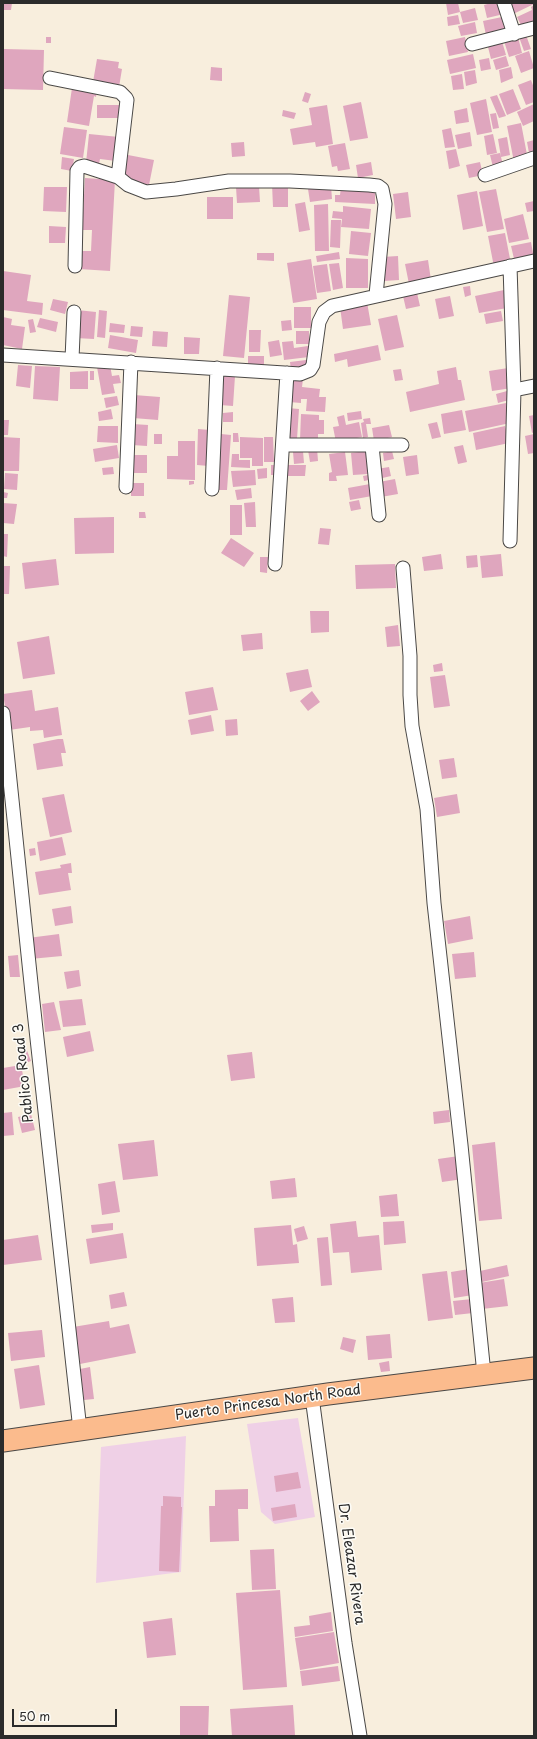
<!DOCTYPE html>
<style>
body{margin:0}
#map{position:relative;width:537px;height:1739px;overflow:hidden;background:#f8eedd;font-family:"Playpen Sans",sans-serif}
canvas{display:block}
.frame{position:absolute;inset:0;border:4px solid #2b2b2b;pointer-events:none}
.scale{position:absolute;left:12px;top:1709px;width:105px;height:18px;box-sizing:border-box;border:2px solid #2b2b2b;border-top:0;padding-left:5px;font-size:12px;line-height:14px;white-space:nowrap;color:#2b2b2b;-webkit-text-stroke:3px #fdfcf7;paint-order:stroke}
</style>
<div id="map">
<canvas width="537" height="1739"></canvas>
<div class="frame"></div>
<div class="scale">50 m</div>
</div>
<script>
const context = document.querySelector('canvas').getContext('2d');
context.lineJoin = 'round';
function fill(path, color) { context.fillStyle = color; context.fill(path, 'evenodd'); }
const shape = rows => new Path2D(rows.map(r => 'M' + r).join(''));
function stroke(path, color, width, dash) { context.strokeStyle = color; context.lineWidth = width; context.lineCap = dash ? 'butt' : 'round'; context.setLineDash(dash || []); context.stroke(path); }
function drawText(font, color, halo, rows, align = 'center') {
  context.font = font + ' "Playpen Sans",sans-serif'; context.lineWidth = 3; context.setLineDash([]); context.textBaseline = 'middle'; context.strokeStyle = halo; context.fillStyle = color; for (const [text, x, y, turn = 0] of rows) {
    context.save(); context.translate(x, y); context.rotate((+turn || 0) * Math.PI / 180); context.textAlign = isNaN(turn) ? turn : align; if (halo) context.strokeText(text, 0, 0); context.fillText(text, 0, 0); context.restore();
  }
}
fill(shape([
 [298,1418,315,1517,275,1524,261,1512,247,1424],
 [186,1436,181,1572,96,1583,101,1447]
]), '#efd0e6');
fill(shape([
 [3,3,12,3,11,10,3,10],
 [446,3,458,3,460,12,448,15],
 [491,3,501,3,504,14,487,18,484,5],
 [504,3,534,3,534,4,509,16],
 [534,5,534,22,522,27,517,17,532,10,531,7],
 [475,8,478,20,463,23,460,12],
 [458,15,460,24,448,26,447,17],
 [502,17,505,31,486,35,483,21],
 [475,22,477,33,461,36,458,26],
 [526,35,531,49,524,51,519,37],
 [46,37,51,37,51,43,46,43],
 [465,37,468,52,449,56,446,41],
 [518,37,522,53,509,57,504,41],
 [501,38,506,55,491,59,487,43],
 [4,49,44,50,43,90,3,89],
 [529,51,534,68,521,73,515,56],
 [473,54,476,68,450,74,447,60],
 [506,56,509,66,496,70,493,60],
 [489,58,491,69,481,71,479,60],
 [97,59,119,62,118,68,122,69,119,87,93,82],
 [211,67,222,68,222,81,210,80],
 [511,67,513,78,501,83,499,70],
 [475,70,477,83,466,86,464,72],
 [462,74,464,89,453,90,451,76],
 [531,80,534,88,534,102,526,105,518,85],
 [72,88,97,90,96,97,94,96,89,126,67,122],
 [513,89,521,109,507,115,499,94],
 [305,92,311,94,308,103,302,101],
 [497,95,506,116,499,118,490,97],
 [486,99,492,132,477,135,470,103],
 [361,102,368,138,350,141,343,106],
 [534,104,534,121,523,126,517,112],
 [97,105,119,105,120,118,97,118],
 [327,105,333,144,316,147,315,142,293,145,290,129,312,125,309,108],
 [467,108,469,122,456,124,454,111],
 [283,110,296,113,294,119,282,116],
 [496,113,499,128,493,129,490,114],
 [521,123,528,160,514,162,507,126],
 [64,127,87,130,83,158,60,154],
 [451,128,455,147,445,148,442,130],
 [470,132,472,146,458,149,455,135],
 [89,134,119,137,116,161,100,159,99,164,86,163],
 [493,134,497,153,487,155,484,136],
 [507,137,510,155,501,157,498,139],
 [534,140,534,152,529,153,527,142],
 [244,142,245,156,232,157,231,143],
 [345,143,350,169,338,171,337,166,332,167,328,146],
 [456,149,460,166,449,169,446,151],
 [500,153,504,169,494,171,490,155],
 [128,155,154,160,149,185,123,179],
 [62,157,74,159,72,171,61,169],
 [371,162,373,175,358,178,356,165],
 [480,162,483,175,469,178,466,165],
 [85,178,115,180,110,271,79,269,80,251,91,251,92,230,82,230],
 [272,184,288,185,288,207,273,207],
 [259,186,260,202,237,203,236,187],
 [331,186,332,199,310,202,308,189],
 [44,187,67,187,66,212,43,211],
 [341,187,375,188,375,204,335,202,335,195,340,195],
 [496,189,504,229,487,232,479,192],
 [477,191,483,226,463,230,457,195],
 [408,192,411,217,396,219,393,194],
 [207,197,233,197,233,219,207,219],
 [534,201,534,211,527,212,525,203],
 [305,202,310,230,299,232,295,204],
 [328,204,329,251,315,251,314,205],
 [343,206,371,209,369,229,341,227,342,219,332,218,333,211,343,212],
 [523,214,529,239,509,243,504,219],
 [331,220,341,220,340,248,330,247],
 [49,226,66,227,65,243,49,243],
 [351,231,371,233,368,256,349,254],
 [505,233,511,264,494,267,488,236],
 [531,242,534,259,515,263,511,246],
 [339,252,340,259,317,262,316,256],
 [257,253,274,253,274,261,257,260],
 [398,256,399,280,384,281,382,257],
 [346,258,368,259,368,288,346,288],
 [311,259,317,299,293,303,287,263],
 [428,260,431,280,409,284,405,264],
 [339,263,343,288,333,290,329,264],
 [327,264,331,291,317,293,313,266],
 [3,271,31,275,27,301,43,303,42,315,3,310],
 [470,286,471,295,465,297,463,287],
 [504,290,507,308,479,313,475,296],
 [417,293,420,306,406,309,403,296],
 [229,295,250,297,244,358,223,356],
 [450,296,454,316,439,319,435,299],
 [53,299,68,302,65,314,50,310],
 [367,302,371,325,343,329,340,307],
 [294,307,311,307,311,328,294,328],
 [77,310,96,312,94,339,75,338],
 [99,310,107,311,105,338,97,337],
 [501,311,503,321,486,324,484,314],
 [397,315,404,347,385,351,378,319],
 [3,317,12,319,11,325,25,327,22,349,3,345],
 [40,318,58,322,56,332,37,327],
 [33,319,36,332,30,333,28,320],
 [291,320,292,330,282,331,281,321],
 [110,323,125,325,124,333,109,332],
 [131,326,143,327,142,337,130,336],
 [249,330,261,330,260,352,249,352],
 [153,331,168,332,167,347,152,346],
 [296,331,309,331,309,344,296,344],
 [110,335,138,340,136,353,108,348],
 [184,337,200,338,199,354,184,354],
 [279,340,282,355,270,357,268,342],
 [293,341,294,348,308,346,309,357,284,360,282,342],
 [378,345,381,360,348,367,347,359,335,362,334,354],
 [248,356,264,356,264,365,248,365],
 [306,360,307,368,291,370,290,362],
 [18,365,32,366,30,388,16,386],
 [110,365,112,376,119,375,121,383,113,384,115,393,102,395,97,367],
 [35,366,60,367,58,401,33,399],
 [456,367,458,380,461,380,465,400,410,412,406,392,439,384,437,371],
 [508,368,512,388,492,391,489,371],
 [401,369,403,380,395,381,393,370],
 [88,371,88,389,70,389,70,372],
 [90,371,94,371,94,380,90,380],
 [222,375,235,376,233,406,220,405],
 [290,378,303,379,302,387,320,389,319,397,326,397,325,412,306,411,307,399,301,399,301,403,289,402],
 [507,391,509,400,498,403,496,394],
 [134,395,160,397,158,420,133,418],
 [117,396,119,405,106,408,104,398],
 [506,403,510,423,469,432,465,411],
 [288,408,299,409,297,439,285,438],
 [111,409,113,419,99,421,98,412],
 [462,410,466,430,444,434,441,414],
 [361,411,362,419,348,421,347,413],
 [233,412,233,422,223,422,223,413],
 [301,414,319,415,319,420,324,420,324,434,318,434,318,440,300,440],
 [344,415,346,425,359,422,362,437,336,442,333,427,339,426,337,417],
 [534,415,534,432,532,433,529,416],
 [370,418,371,424,366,424,368,437,363,438,361,423,364,422,363,419],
 [3,420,9,420,8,435,3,435],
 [437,422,441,437,432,439,428,424],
 [133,424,148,425,147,446,132,445],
 [389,425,392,437,374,441,372,428],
 [98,426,118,426,118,443,97,442],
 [505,426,509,443,476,450,473,433],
 [198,429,210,430,209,466,197,465],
 [233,433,238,433,239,442,233,442],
 [154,434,162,434,162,444,154,444],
 [221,434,231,435,227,490,217,490],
 [534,434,534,453,528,454,525,436],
 [3,437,20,438,19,471,3,471],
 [240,437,263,438,263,466,252,466,252,458,240,458],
 [264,437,273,437,274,462,264,462],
 [178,441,195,441,195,480,167,479,167,456,178,456],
 [117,445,119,458,95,462,93,449],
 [463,445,467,462,458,464,454,447],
 [317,448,318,461,310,462,308,450],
 [303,451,304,463,294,464,293,452],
 [366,451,368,474,353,475,351,453],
 [392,451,394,459,384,461,383,453],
 [345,452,348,475,336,476,337,481,329,481,329,473,332,472,329,454],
 [232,454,239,454,239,460,250,460,250,468,231,467],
 [132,455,147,455,147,473,132,473],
 [417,455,419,474,406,476,403,457],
 [271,465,279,465,279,475,271,475],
 [286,465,306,465,305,476,286,476],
 [113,467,114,474,103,475,102,468],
 [389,467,391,476,378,479,377,469],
 [267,468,267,478,258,479,257,469],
 [255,470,256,485,233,487,231,471],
 [5,473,18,474,17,490,4,489],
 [368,475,369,480,364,481,363,476],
 [395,479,398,494,381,497,379,482],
 [189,481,194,481,194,484,189,485],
 [131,483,144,483,144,496,131,496],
 [370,484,372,496,350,500,348,488],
 [251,488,252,498,237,500,235,490],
 [3,492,8,493,7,498,3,498],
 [359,500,361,509,351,511,349,502],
 [255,502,256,527,246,527,244,503],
 [3,503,17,504,14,524,3,523],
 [230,505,242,505,242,535,230,535],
 [139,512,145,512,146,518,139,518],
 [114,517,114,553,75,554,74,518],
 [320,528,331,529,329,545,318,544],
 [3,534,8,534,7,557,3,556],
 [231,538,254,553,244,567,221,553],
 [441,554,443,569,424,571,422,557],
 [501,554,503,576,482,578,480,556],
 [477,555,478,567,467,568,466,556],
 [260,557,268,557,267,573,260,572],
 [56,559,59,585,25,589,22,563],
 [395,564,396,588,356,589,355,565],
 [3,566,10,566,9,594,3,594],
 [310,611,329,611,329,632,311,633],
 [398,625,400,646,387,647,385,627],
 [262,633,263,649,243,651,241,635],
 [49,636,55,674,23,679,17,642],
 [442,663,443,671,434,672,433,665],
 [308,669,312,687,290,692,286,673],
 [445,675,450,706,434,708,430,677],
 [213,687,218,710,189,715,185,692],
 [32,690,35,711,58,707,62,735,44,738,43,730,30,731,30,727,9,730,3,694],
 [312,691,320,702,308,711,300,701],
 [211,715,214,731,191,735,188,720],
 [237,719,238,735,226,736,225,720],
 [58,739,63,739,66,753,61,753,63,766,37,770,33,744],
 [454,758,457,777,442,779,439,760],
 [64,794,72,832,50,837,42,798],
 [457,794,460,813,437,817,434,798],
 [62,837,66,855,40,861,37,842],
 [35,848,36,855,30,856,29,849],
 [71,863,72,873,68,873,71,890,39,895,35,872,61,868,60,865],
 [71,906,73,923,55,926,52,909],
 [470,916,473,939,448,944,444,921],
 [59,934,62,956,30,959,28,938],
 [474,952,476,977,455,979,452,954],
 [18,955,20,977,10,977,8,956],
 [79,970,81,986,67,989,64,972],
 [82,999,86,1025,63,1027,59,1001],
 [54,1002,61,1030,45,1032,42,1004],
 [90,1031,94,1051,67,1057,63,1037],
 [26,1048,31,1061,23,1064,18,1050],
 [252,1052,255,1078,231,1081,227,1055],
 [21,1065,25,1086,3,1090,3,1068],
 [449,1110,450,1122,434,1124,433,1112],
 [12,1112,14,1135,3,1136,3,1113],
 [31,1114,35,1130,22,1133,18,1117],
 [154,1140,158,1176,123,1180,118,1144],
 [495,1142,502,1219,479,1221,472,1145],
 [459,1156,463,1179,442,1182,438,1159],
 [295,1178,297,1197,272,1199,270,1181],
 [115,1181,120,1212,102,1215,98,1184],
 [397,1194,399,1216,381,1217,379,1196],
 [356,1221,358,1237,379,1235,382,1270,351,1273,349,1252,333,1253,330,1224],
 [404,1221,406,1243,384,1245,383,1222],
 [113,1223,113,1230,92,1233,91,1225],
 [291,1225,293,1245,297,1244,299,1263,257,1266,254,1228],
 [304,1226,308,1239,297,1242,294,1229],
 [123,1233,127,1258,90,1264,86,1239],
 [38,1235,42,1260,3,1265,3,1240],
 [328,1237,332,1285,321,1286,317,1238],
 [507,1265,509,1276,482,1282,480,1271],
 [469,1269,473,1295,454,1298,451,1272],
 [447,1271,453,1318,428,1321,422,1274],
 [504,1279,508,1306,482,1309,479,1283],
 [124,1292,127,1306,111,1309,109,1295],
 [293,1297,295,1322,275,1323,272,1299],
 [472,1299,473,1313,455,1315,453,1301],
 [109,1321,110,1328,129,1324,136,1353,80,1364,73,1327],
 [42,1330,45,1357,11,1361,8,1333],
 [390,1334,392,1358,368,1360,366,1336],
 [343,1337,356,1340,353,1353,340,1349],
 [389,1361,390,1371,381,1372,379,1363],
 [39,1365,45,1405,20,1409,14,1369],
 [90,1367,94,1399,84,1400,80,1369],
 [298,1472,301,1488,276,1492,274,1476],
 [248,1489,248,1509,238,1509,239,1541,210,1542,209,1506,215,1506,215,1490],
 [163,1496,181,1497,181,1507,182,1507,179,1572,159,1571,161,1506,163,1506],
 [295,1504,297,1517,273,1521,271,1508],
 [274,1549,276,1589,252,1590,250,1550],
 [280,1590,287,1687,243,1690,236,1593],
 [331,1612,333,1631,295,1637,294,1627,310,1625,309,1616],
 [172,1618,176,1655,147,1658,143,1622],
 [334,1632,339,1663,300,1670,295,1638],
 [338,1666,340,1681,302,1686,300,1671],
 [293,1705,295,1735,232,1736,230,1709],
 [180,1706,209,1706,208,1736,180,1736]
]), '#dfa6be');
const minor = shape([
 [504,3,514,34],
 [472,44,534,28],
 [50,78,120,92,126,98,127,100,118,177],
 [485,175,534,158],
 [75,266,77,171,80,167,84,166,118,177,128,185,146,192,176,189,229,181,290,181,369,185,378,186,382,189,385,204,376,295],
 [3,355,300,374,310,370,313,365,319,322,324,312,332,306,534,261],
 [72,359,74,312],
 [514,390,534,386],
 [283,445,402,445],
 [372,446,379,515],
 [126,487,131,362],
 [212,489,217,368],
 [510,541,514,390,510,266],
 [275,564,287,373],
 [403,568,410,656,410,695,412,726,427,809,434,903,461,1145,484,1374],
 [3,713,32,993,80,1430],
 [312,1397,345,1643,360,1736]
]);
const primary = shape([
 [3,1441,328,1394,534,1368]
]);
stroke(minor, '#4a4846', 15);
stroke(primary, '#4a4846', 23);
stroke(minor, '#fff', 13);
stroke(primary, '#fbbb8d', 21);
drawText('14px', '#2b2b2b', '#fdfcf7', [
 ["Pablico Road 3",24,1073,-96],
 ["Puerto Princesa North Road",268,1403,-8],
 ["Dr. Eleazar Rivera",351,1564,82]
]);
</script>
